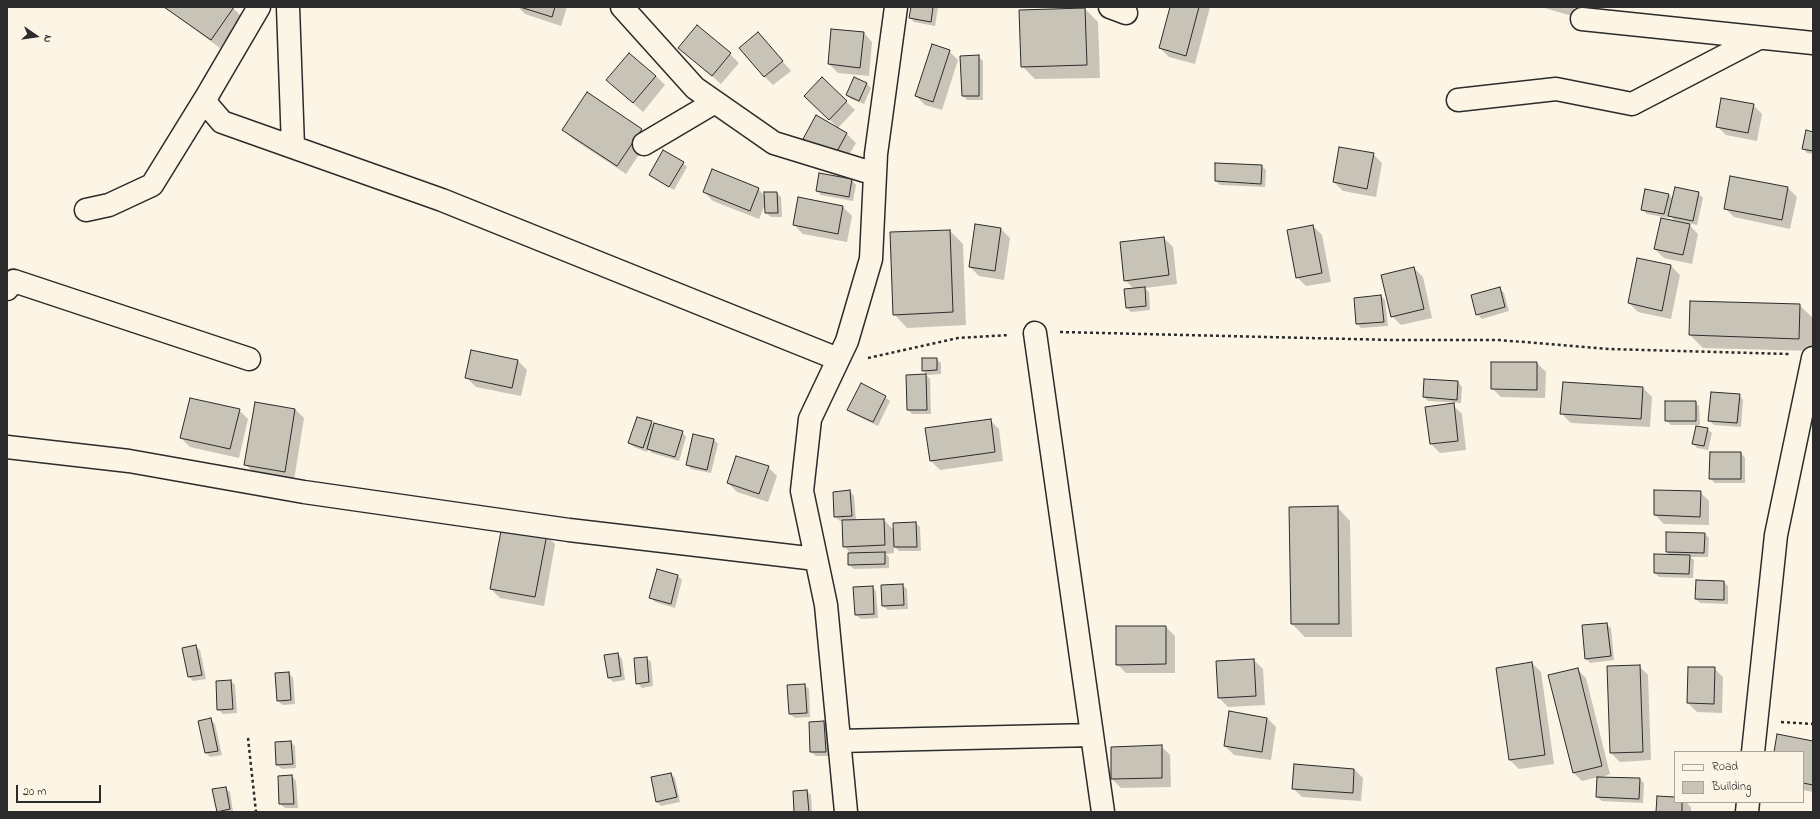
<!DOCTYPE html>
<style>
body{margin:0}
#map{position:relative;width:1820px;height:819px;overflow:hidden;background:#fcf5e5;font-family:"Indie Flower",sans-serif}
canvas{display:block}
.frame{position:absolute;inset:0;border:8px solid #2b2b2b;pointer-events:none}
.legend{position:absolute;left:1674px;top:751px;width:130px;height:52px;box-sizing:border-box;background:#fcf5e5;border:1px solid #a8a49b;margin:0;padding:5px 7px;list-style:none;font-size:12px;color:#2b2b2b}
.legend li{display:flex;align-items:center;gap:8px;height:20px}
.legend b{width:20px;border:1px solid #a8a49b}
.north{position:absolute;left:16px;top:16px;width:40px;height:40px;-webkit-text-stroke:3px #fcf5e5;paint-order:stroke;rotate:103deg;font-size:11px;font-weight:700;line-height:16px;text-align:center;color:#2b2b2b}
.north::after{content:'';display:block;margin:auto;width:14px;height:18px;background:#2b2b2b;clip-path:polygon(50% 0,100% 100%,50% 72%,0 100%)}
.scale{position:absolute;left:16px;top:785px;width:85px;height:18px;box-sizing:border-box;border:2px solid #2b2b2b;border-top:0;padding-left:5px;font-size:12px;line-height:14px;white-space:nowrap;color:#2b2b2b;-webkit-text-stroke:3px #fcf5e5;paint-order:stroke}
</style>
<div id="map">
<canvas width="1820" height="819"></canvas>
<div class="frame"></div>
<ul class="legend">
<li><b style="height:5px;background:#fcf5e5"></b>Road</li>
<li><b style="height:11px;background:#c8c3b7"></b>Building</li>
</ul>
<div class="north">N</div>
<div class="scale">20 m</div>
</div>
<script>
const context = document.querySelector('canvas').getContext('2d');
context.lineJoin = 'round';
function fill(path, color) { context.fillStyle = color; context.fill(path, 'evenodd'); }
const shape = rows => new Path2D(rows.map(r => 'M' + r).join(''));
function stroke(path, color, width, dash) { context.strokeStyle = color; context.lineWidth = width; context.lineCap = dash ? 'butt' : 'round'; context.setLineDash(dash || []); context.stroke(path); }
fill(shape([
 [164,7,232,7,242,17,220,48],
 [518,7,567,7,561,26,525,14],
 [912,7,938,7,935,26,914,22,910,17],
 [1171,7,1210,7,1195,64,1169,57,1160,48],
 [1541,7,1575,7,1572,16],
 [1085,9,1098,22,1100,78,1035,79,1022,66],
 [758,33,791,71,773,85,764,76],
 [864,33,872,42,869,76,838,73,829,64],
 [679,48,730,54,739,63,721,84],
 [949,51,958,60,942,110,925,105,916,96],
 [978,56,983,61,983,100,967,100,963,96],
 [656,76,665,85,643,112,607,80],
 [822,78,855,110,838,128,805,96],
 [866,83,871,88,864,104,851,99,847,95],
 [1753,105,1762,114,1757,141,1726,135,1717,126],
 [816,117,847,134,856,143,843,165,813,148,804,139],
 [641,129,650,138,626,174,573,139,564,130],
 [1813,133,1813,154,1807,153,1803,148],
 [1373,154,1382,163,1376,197,1343,191,1334,182],
 [683,163,687,167,674,190,650,175],
 [1262,166,1266,170,1265,187,1220,185,1216,181],
 [1731,177,1788,188,1797,197,1790,229,1734,217,1725,208],
 [852,180,856,185,853,201,821,195,817,191],
 [758,189,765,196,777,193,781,197,782,217,771,217,766,213,766,202,759,219,713,201,704,192],
 [1698,193,1703,198,1697,225,1674,220,1669,215,1669,218,1647,214,1642,210,1668,194,1673,199],
 [843,207,852,216,847,242,803,234,794,225],
 [1688,224,1698,234,1692,264,1664,258,1655,249],
 [1313,226,1322,235,1331,282,1306,286,1297,277],
 [1001,229,1010,238,1004,280,979,276,970,267],
 [950,231,963,244,966,325,907,328,894,314],
 [1164,238,1173,247,1177,284,1145,288,1149,292,1150,310,1131,312,1127,308,1134,289,1125,280],
 [1638,259,1671,266,1680,275,1671,319,1638,312,1629,303],
 [1414,268,1423,277,1432,318,1401,325,1392,316],
 [1499,288,1504,293,1509,311,1482,319,1477,314],
 [1381,296,1385,300,1388,326,1361,328,1357,324],
 [1799,305,1813,318,1812,351,1703,348,1690,335],
 [472,351,518,361,527,370,521,396,476,387,467,378],
 [936,359,941,363,941,374,927,375,923,370],
 [1537,363,1546,372,1545,398,1501,397,1492,388],
 [926,375,930,379,931,414,912,414,908,410],
 [1458,382,1462,387,1461,403,1428,401,1424,397],
 [1643,388,1652,397,1650,427,1571,423,1562,414],
 [1739,395,1743,400,1741,427,1714,425,1709,420],
 [885,397,890,401,878,426,853,414,848,410],
 [1695,402,1699,406,1700,425,1671,425,1666,420],
 [1453,405,1462,414,1466,450,1440,453,1431,444],
 [295,409,304,418,294,480,255,474,246,465],
 [239,410,248,419,239,458,190,447,181,438],
 [990,420,999,429,1003,461,940,470,931,461],
 [651,422,655,426,682,432,686,437,679,461,652,453,648,449,647,452,634,447,629,443],
 [1707,429,1712,433,1708,450,1697,448,1693,443],
 [714,440,718,444,711,473,691,469,687,464],
 [1741,453,1745,458,1745,483,1715,483,1710,478],
 [768,467,777,476,768,502,737,492,728,483],
 [850,491,854,496,856,521,884,520,894,530,916,523,920,527,921,551,899,551,894,546,894,553,886,554,889,557,889,568,854,569,849,565,851,554,844,546,843,521,840,521,835,517],
 [1700,492,1709,501,1709,525,1664,524,1655,515],
 [1337,507,1350,521,1352,637,1305,637,1292,624],
 [1705,534,1709,538,1708,557,1690,557,1694,560,1693,578,1659,577,1655,573,1671,556,1667,552],
 [546,535,555,544,544,606,500,598,491,589],
 [658,571,678,576,682,580,675,608,655,602,651,598],
 [1697,581,1724,582,1728,586,1728,604,1700,603,1696,599],
 [902,585,907,589,908,609,888,610,883,606],
 [872,587,876,591,878,618,861,619,856,615],
 [1606,624,1611,628,1614,660,1590,663,1586,659],
 [1166,627,1175,636,1175,673,1126,673,1117,664],
 [195,646,200,650,206,679,193,681,189,677,183,648],
 [618,654,622,659,625,680,613,682,609,678],
 [646,658,651,662,653,686,642,688,637,683],
 [1254,660,1263,669,1265,705,1228,707,1219,698,1217,662],
 [1532,663,1541,672,1554,764,1519,769,1510,760,1497,669],
 [1639,666,1648,675,1651,760,1620,762,1611,753],
 [1714,668,1723,677,1722,713,1697,712,1688,703],
 [1577,669,1586,678,1610,774,1600,778,1639,779,1644,783,1643,803,1602,801,1597,797,1598,777,1582,781,1573,772],
 [289,673,293,678,295,704,283,705,278,701],
 [231,681,235,685,237,713,223,714,218,709],
 [804,685,809,689,810,717,795,718,790,714,788,686],
 [1267,718,1276,727,1271,760,1234,755,1225,746],
 [211,719,215,724,222,755,210,757,206,753],
 [824,722,828,726,830,756,816,756,811,752],
 [291,742,295,746,296,768,282,769,277,765],
 [1813,742,1813,792,1803,790,1803,752,1775,752],
 [1161,746,1170,755,1171,787,1121,788,1112,779],
 [1354,769,1363,778,1361,801,1302,797,1293,788],
 [671,774,675,778,680,802,661,806,657,802],
 [292,776,296,781,298,808,285,808,280,804,279,777],
 [225,788,230,792,233,812,218,812],
 [807,791,811,795,812,812,795,812],
 [1675,798,1675,802,1686,802,1691,807,1691,812,1657,812]
]), '#0003');
const building = shape([
 [164,7,234,7,211,40,164,7],
 [520,7,555,7,552,17,520,7],
 [911,7,933,7,931,22,909,18,911,7],
 [1170,7,1199,7,1186,56,1159,48,1170,7],
 [1085,8,1087,65,1021,67,1019,10,1085,8],
 [697,25,731,53,712,76,678,48,697,25],
 [831,29,864,32,860,68,828,64,831,29],
 [758,32,783,61,764,77,739,48,758,32],
 [932,44,950,50,933,102,915,96,932,44],
 [629,53,656,76,633,103,606,80,629,53],
 [979,55,979,96,962,96,960,56,979,55],
 [822,77,847,101,829,120,804,96,822,77],
 [854,77,867,83,859,101,846,95,854,77],
 [587,92,642,129,617,166,562,130,587,92],
 [1721,98,1754,104,1748,133,1716,127,1721,98],
 [816,115,847,133,834,157,803,139,816,115],
 [1806,130,1813,132,1813,151,1802,149,1806,130],
 [1339,147,1374,153,1367,189,1333,182,1339,147],
 [663,150,684,162,669,187,649,175,663,150],
 [1215,163,1262,165,1261,184,1215,181,1215,163],
 [712,169,759,188,750,211,703,192,712,169],
 [819,173,852,179,849,197,816,191,819,173],
 [1730,176,1788,187,1782,220,1724,209,1730,176],
 [1675,187,1699,192,1693,221,1668,216,1675,187],
 [1645,189,1669,194,1664,214,1641,210,1645,189],
 [764,192,777,192,778,213,765,213,764,192],
 [798,197,843,206,838,234,793,225,798,197],
 [1661,218,1690,224,1683,255,1654,249,1661,218],
 [975,224,1001,228,995,271,969,267,975,224],
 [1313,225,1322,273,1296,278,1287,230,1313,225],
 [950,230,953,312,893,315,890,232,950,230],
 [1164,237,1169,275,1124,281,1120,242,1164,237],
 [1637,258,1671,265,1662,311,1628,303,1637,258],
 [1414,267,1424,309,1391,317,1381,275,1414,267],
 [1145,287,1146,306,1126,308,1124,289,1145,287],
 [1500,287,1505,307,1476,315,1471,295,1500,287],
 [1381,295,1384,322,1356,324,1354,298,1381,295],
 [1690,301,1800,304,1799,339,1689,335,1690,301],
 [471,350,518,360,512,388,465,378,471,350],
 [922,358,937,358,937,370,922,371,922,358],
 [1491,362,1537,362,1537,390,1491,389,1491,362],
 [926,374,927,410,907,410,906,375,926,374],
 [1424,379,1458,381,1457,400,1423,397,1424,379],
 [1563,382,1643,387,1641,419,1560,414,1563,382],
 [861,383,886,396,873,422,847,410,861,383],
 [1711,392,1740,394,1737,423,1708,421,1711,392],
 [190,398,240,409,230,449,180,438,190,398],
 [1665,401,1696,401,1696,421,1665,421,1665,401],
 [255,402,295,409,285,472,244,465,255,402],
 [1454,403,1458,441,1430,444,1425,407,1454,403],
 [637,417,652,421,643,448,628,443,637,417],
 [991,419,995,452,930,461,925,428,991,419],
 [654,423,683,431,675,457,647,449,654,423],
 [1696,426,1708,428,1704,446,1692,444,1696,426],
 [693,434,714,439,707,470,686,465,693,434],
 [1710,452,1741,452,1741,479,1709,479,1710,452],
 [736,456,769,466,759,494,727,483,736,456],
 [850,490,852,516,834,517,833,492,850,490],
 [1654,490,1701,491,1700,517,1654,515,1654,490],
 [1338,506,1339,624,1291,624,1289,507,1338,506],
 [884,519,885,545,843,547,842,520,884,519],
 [916,522,917,547,894,547,893,523,916,522],
 [502,526,547,534,535,597,490,589,502,526],
 [1666,532,1705,533,1704,553,1666,552,1666,532],
 [885,552,885,564,848,565,848,553,885,552],
 [1654,554,1690,555,1689,574,1654,573,1654,554],
 [657,569,678,575,671,604,649,598,657,569],
 [1696,580,1724,581,1724,600,1695,599,1696,580],
 [903,584,904,605,882,606,881,585,903,584],
 [873,586,874,614,855,615,853,587,873,586],
 [1607,623,1611,656,1585,659,1582,625,1607,623],
 [1116,626,1166,626,1166,664,1116,665,1116,626],
 [196,645,202,675,188,677,182,648,196,645],
 [618,653,621,676,608,678,604,655,618,653],
 [647,657,649,682,636,684,634,658,647,657],
 [1254,659,1256,696,1218,698,1216,661,1254,659],
 [1532,662,1545,755,1509,760,1496,668,1532,662],
 [1640,665,1643,752,1610,753,1607,666,1640,665],
 [1688,667,1715,667,1714,704,1687,703,1688,667],
 [1578,668,1602,766,1573,773,1548,675,1578,668],
 [289,672,291,700,277,701,275,673,289,672],
 [231,680,233,709,217,710,216,681,231,680],
 [805,684,807,713,789,714,787,685,805,684],
 [1229,711,1267,718,1262,752,1224,746,1229,711],
 [211,718,218,751,205,753,198,721,211,718],
 [824,721,826,752,810,752,809,722,824,721],
 [1777,734,1813,741,1813,785,1803,783,1803,752,1774,752,1777,734],
 [291,741,293,764,276,765,275,742,291,741],
 [1162,745,1162,778,1111,779,1111,747,1162,745],
 [1294,764,1354,769,1353,793,1292,789,1294,764],
 [671,773,677,797,656,802,651,777,671,773],
 [292,775,294,804,279,804,278,776,292,775],
 [1597,777,1640,778,1639,799,1596,797,1597,777],
 [226,787,230,809,217,812,212,789,226,787],
 [807,790,809,812,794,812,793,791,807,790],
 [1657,796,1675,797,1675,802,1682,802,1682,812,1656,812,1657,796]
]);
fill(building, '#c8c3b7');
stroke(building, '#2b2b2b', 1);
const minor = shape([
 [259,7,204,101,222,122,442,200,838,359],
 [288,7,293,147],
 [622,7,695,88,774,143,875,174],
 [1110,7,1126,13],
 [1582,19,1813,43],
 [1458,100,1556,89,1632,104,1759,38],
 [644,144,715,102],
 [86,210,109,205,152,185,210,91],
 [7,289,14,281,249,359],
 [1035,333,1103,812],
 [7,447,129,461,304,492,569,530,816,559],
 [839,741,1092,735],
 [1753,752,1776,535,1813,358],
 [846,812,826,605,802,491,810,419,847,341,871,259,876,154,896,7],
 [1747,812,1748,802]
]);
stroke(minor, '#2b2b2b', 25);
stroke(shape([
 [1060,332,1392,340,1499,340,1609,349,1789,354],
 [868,358,958,338,1009,335],
 [1781,722,1813,724],
 [248,738,256,812]
]), '#2b2b2b', 2.5, [3, 3]);
stroke(minor, '#fcf5e5', 22);
</script>
